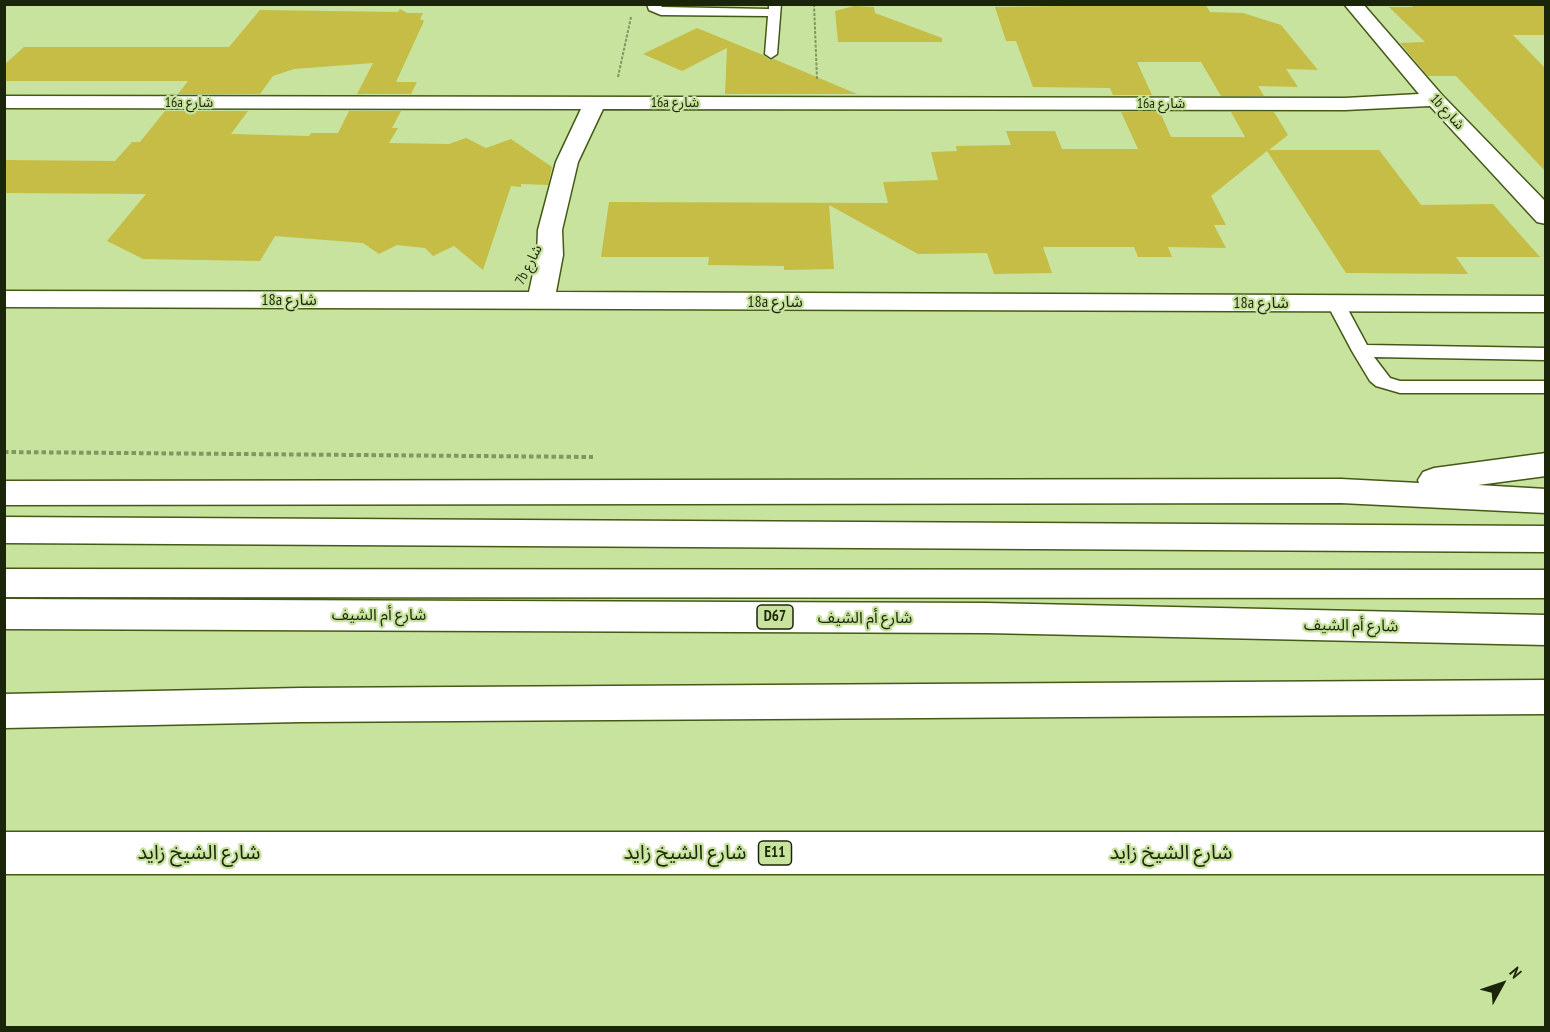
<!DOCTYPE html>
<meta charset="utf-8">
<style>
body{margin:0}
#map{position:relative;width:1550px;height:1032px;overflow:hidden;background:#c8e39e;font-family:"PT Sans Narrow",sans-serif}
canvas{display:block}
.frame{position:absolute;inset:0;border:6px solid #1b2509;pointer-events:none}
.north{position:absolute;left:1472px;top:954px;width:60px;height:60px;-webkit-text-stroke:4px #c8e39e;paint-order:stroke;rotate:50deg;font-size:16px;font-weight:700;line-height:24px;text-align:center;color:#1b2509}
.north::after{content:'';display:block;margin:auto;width:21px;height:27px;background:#1b2509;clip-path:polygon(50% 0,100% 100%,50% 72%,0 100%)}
</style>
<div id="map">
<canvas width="1550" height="1032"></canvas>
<div class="frame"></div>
<div class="north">N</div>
</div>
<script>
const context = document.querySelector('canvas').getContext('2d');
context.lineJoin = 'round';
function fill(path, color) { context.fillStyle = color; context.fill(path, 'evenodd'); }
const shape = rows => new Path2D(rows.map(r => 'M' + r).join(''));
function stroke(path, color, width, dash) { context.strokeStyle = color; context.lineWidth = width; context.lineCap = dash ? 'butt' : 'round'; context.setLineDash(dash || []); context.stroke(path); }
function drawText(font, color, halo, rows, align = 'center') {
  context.font = font + ' "PT Sans Narrow","Noto Sans Arabic",sans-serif'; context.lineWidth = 4.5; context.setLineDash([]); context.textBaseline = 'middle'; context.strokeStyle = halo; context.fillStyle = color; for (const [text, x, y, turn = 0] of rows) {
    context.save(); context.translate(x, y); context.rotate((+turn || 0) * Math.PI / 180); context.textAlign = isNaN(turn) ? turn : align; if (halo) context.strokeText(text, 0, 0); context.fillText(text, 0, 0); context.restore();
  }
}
fill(shape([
 [1205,4,1210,12,1243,13,1281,25,1318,70,1286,69,1298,87,1258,86,1264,96,1221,96,1201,62,1137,62,1152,95,1113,95,1110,88,1033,87,1016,41,1006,41,995,7],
 [1411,4,1545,4,1545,35,1513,35,1545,68,1545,171,1456,76,1428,76,1400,43,1425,42,1389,7,1413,7],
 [854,6,874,7,875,13,942,38,942,42,838,42,835,11],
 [400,9,407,13,423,13,420,19,424,21,396,82,417,82,411,94,357,94,373,63,294,69,273,76,260,94,178,94,188,81,4,81,4,65,24,47,229,47,260,10,398,12],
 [697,28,763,55,770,60,774,59,857,94,725,94,727,48,682,71,643,54],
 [165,111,248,111,231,134,309,136,311,133,338,133,349,111,401,111,392,128,398,128,389,143,449,144,466,138,486,148,511,139,552,167,548,185,521,184,521,187,511,186,483,270,454,246,433,256,425,248,397,245,379,254,363,243,275,236,260,261,143,259,107,241,146,194,4,193,4,160,115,161,132,142,140,142],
 [1121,112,1160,112,1171,137,1245,137,1231,112,1274,112,1288,135,1269,150,1379,150,1421,205,1493,204,1540,257,1456,257,1468,274,1346,273,1267,151,1211,196,1226,225,1214,225,1226,248,1168,247,1172,257,1138,257,1134,247,1043,247,1052,273,994,274,987,253,918,254,829,205,834,269,784,270,784,266,708,265,709,257,601,257,609,202,888,203,883,182,938,180,931,152,957,151,956,146,1011,145,1006,131,1055,131,1062,149,1138,149]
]), '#c5bd45');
const lane = shape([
 [647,4,659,4,662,7,769,9,769,4,781,4,777,54,771,58,765,54,768,16,661,15,649,10,647,4],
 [1336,299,1342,300,1345,304,1367,345,1546,348,1546,360,1374,357,1390,378,1400,381,1546,381,1546,393,1400,393,1376,386,1370,381,1352,351,1327,304,1330,300,1336,299]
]);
const street = shape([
 [1344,4,1363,4,1442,95,1546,202,1546,224,1537,222,1430,106,1345,110,603,109,578,162,562,230,563,255,556,292,1546,296,1546,312,4,307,4,291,529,292,537,255,538,230,556,162,581,109,4,108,4,96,1345,98,1419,94,1344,4]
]);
const primary = shape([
 [4,569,1546,570,1546,598,4,597,4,569],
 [4,599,986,603,1546,615,1546,645,986,633,4,629,4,599]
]);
const highway = shape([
 [1546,453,1546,476,1478,485,1546,489,1546,513,1341,503,4,505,4,481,1341,479,1419,483,1418,480,1423,472,1434,468,1546,453],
 [4,517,1546,526,1546,552,4,543,4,517],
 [1546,680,1546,714,301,722,4,728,4,694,301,688,1546,680],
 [4,832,1546,832,1546,874,4,874,4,832]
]);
stroke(lane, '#445916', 3);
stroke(street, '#445916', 3);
stroke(primary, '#445916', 3);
stroke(highway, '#445916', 3);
stroke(shape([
 [814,4,817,79],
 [618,77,631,17]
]), '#829662', 2, [3, 1.5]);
stroke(shape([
 [4,452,593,457]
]), '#829662', 4, [4.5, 3]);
fill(lane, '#fff');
fill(street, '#fff');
fill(primary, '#fff');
fill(highway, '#fff');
drawText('14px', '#1b2509', '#c8e39e', [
 ["16a شارع",189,103],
 ["16a شارع",675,103],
 ["16a شارع",1161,104],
 ["1b شارع",1447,112,47],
 ["7b شارع",529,265,-63]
]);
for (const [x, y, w] of [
 [775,617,36],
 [775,853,33]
]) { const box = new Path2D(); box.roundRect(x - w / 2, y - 12, w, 24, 4.5); context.fillStyle = '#c8e39e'; context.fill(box); stroke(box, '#1b2509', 1.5); }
drawText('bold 15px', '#1b2509', null, [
 ["D67",775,617],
 ["E11",775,853]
]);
drawText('16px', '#1b2509', '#c8e39e', [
 ["18a شارع",289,300],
 ["18a شارع",775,302],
 ["18a شارع",1261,303],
 ["شارع أم الشيف",379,615],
 ["شارع أم الشيف",865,618],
 ["شارع أم الشيف",1351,626,1]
]);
drawText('20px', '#1b2509', '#c8e39e', [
 ["شارع الشيخ زايد",199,853],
 ["شارع الشيخ زايد",685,853],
 ["شارع الشيخ زايد",1171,853]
]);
</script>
